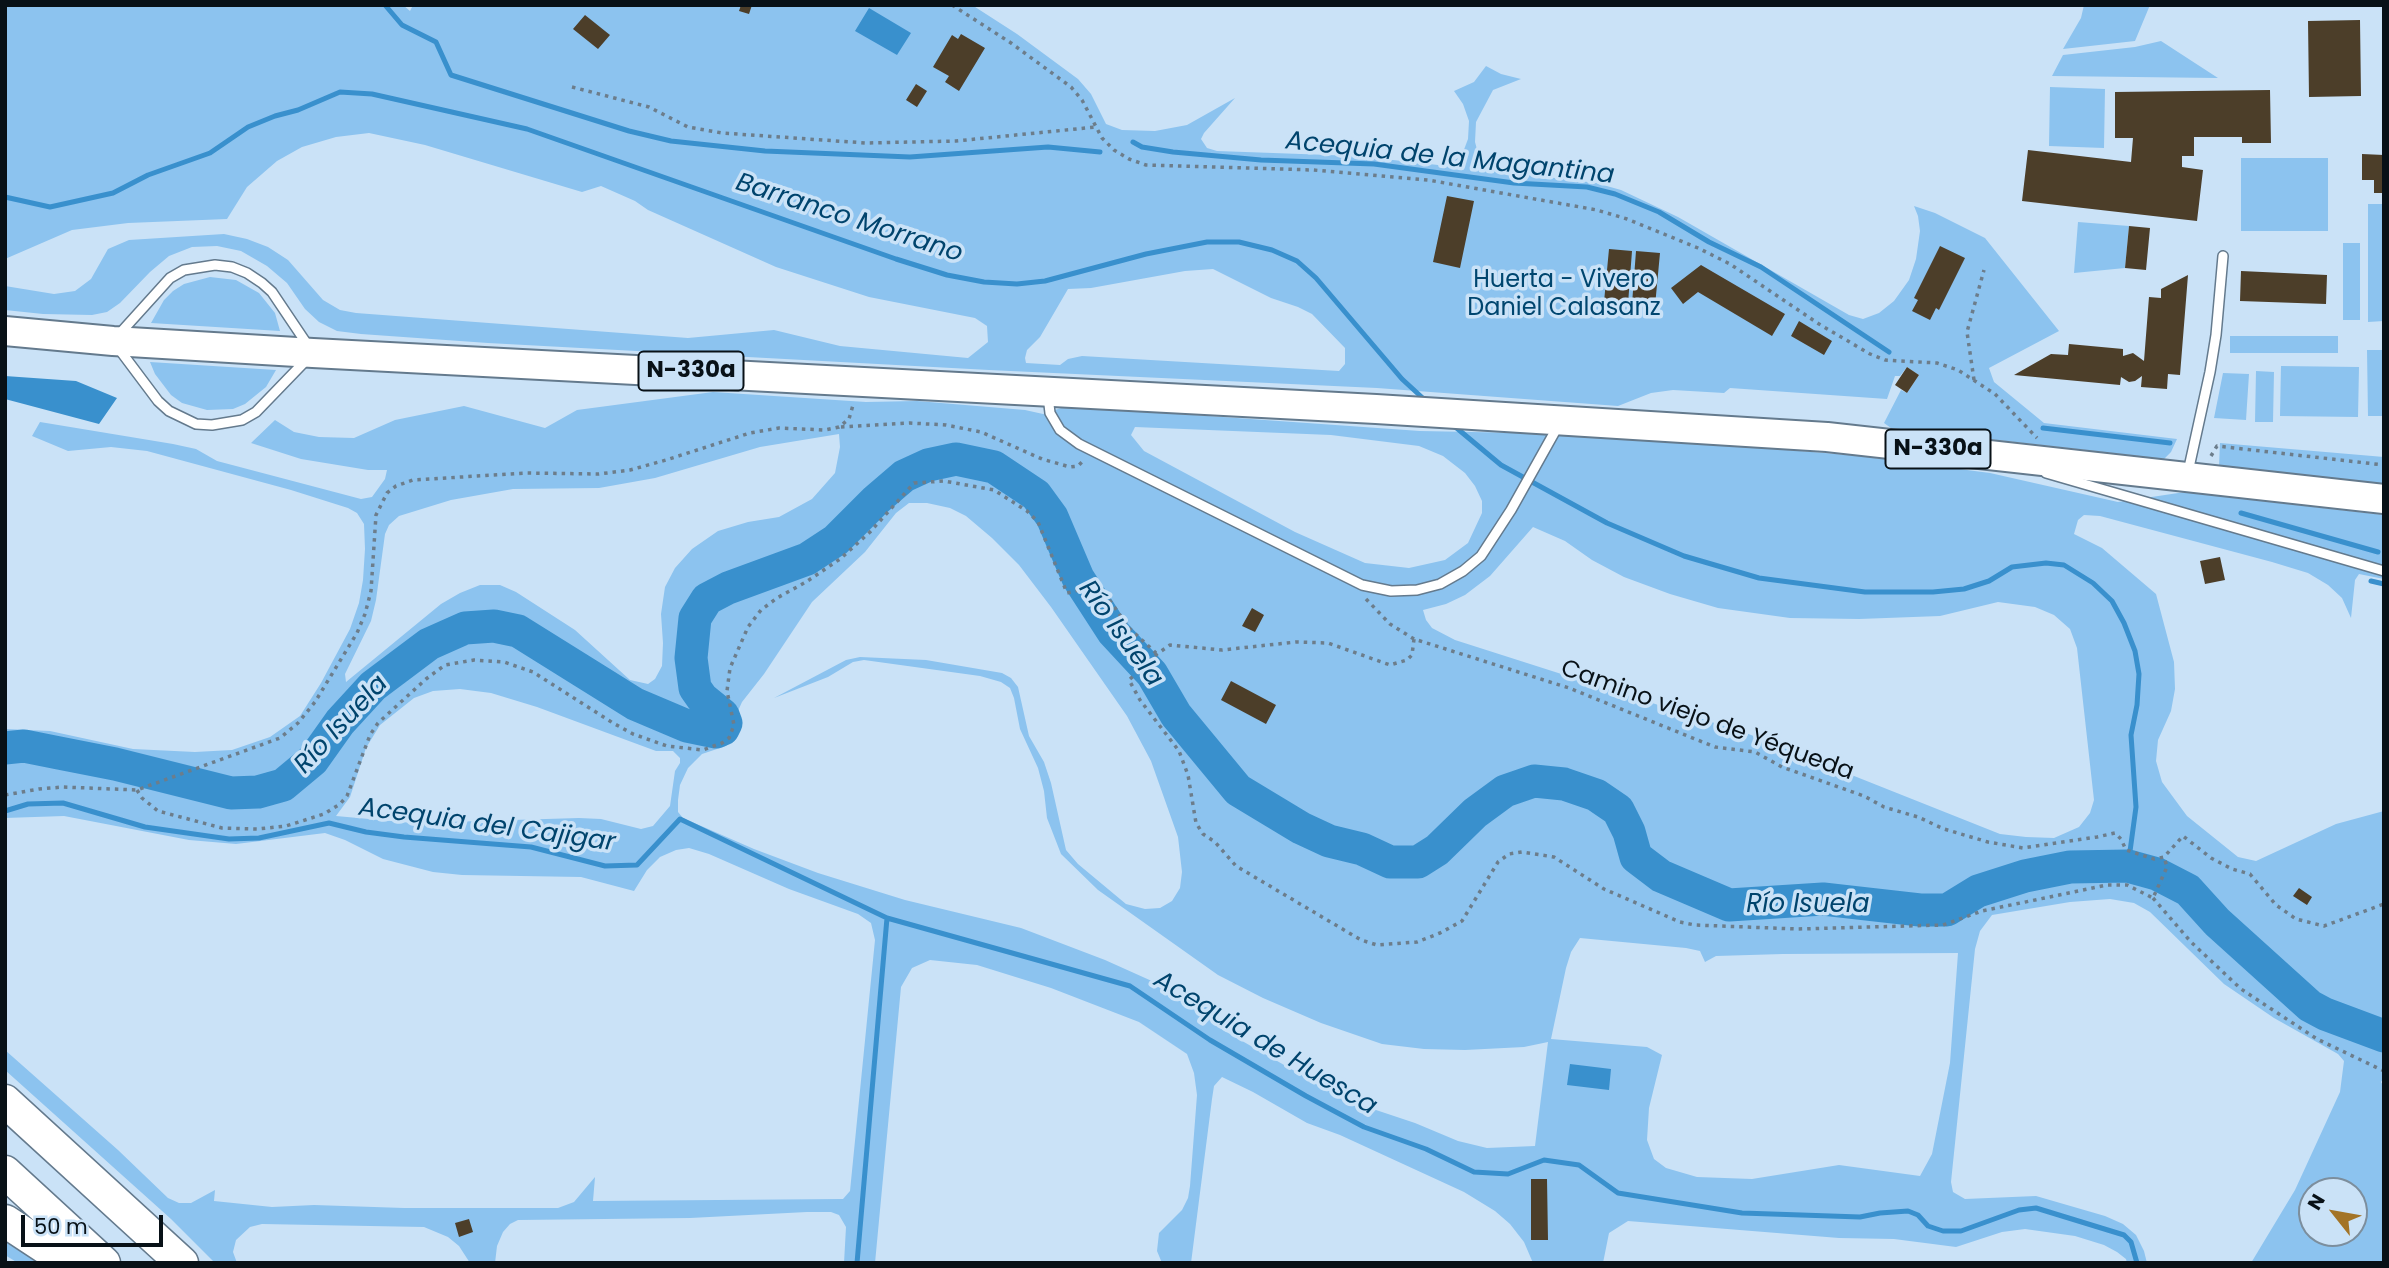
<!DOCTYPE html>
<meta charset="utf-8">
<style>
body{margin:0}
#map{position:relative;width:2389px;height:1268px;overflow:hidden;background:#cae2f7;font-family:Poppins,sans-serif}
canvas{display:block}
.frame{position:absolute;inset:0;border:7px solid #081117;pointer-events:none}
.north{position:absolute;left:2298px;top:1177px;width:70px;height:70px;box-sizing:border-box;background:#cae2f7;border:2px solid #7c8e9d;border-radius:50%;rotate:301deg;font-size:19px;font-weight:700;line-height:28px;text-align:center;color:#081117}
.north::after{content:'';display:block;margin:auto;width:24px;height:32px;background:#a37427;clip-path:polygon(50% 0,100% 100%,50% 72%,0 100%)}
.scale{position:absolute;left:21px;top:1215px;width:142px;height:32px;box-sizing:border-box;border:4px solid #081117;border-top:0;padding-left:9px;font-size:21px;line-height:24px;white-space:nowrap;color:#081117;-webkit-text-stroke:5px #cae2f7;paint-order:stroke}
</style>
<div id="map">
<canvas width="2389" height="1268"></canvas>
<div class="frame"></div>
<div class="north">N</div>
<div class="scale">50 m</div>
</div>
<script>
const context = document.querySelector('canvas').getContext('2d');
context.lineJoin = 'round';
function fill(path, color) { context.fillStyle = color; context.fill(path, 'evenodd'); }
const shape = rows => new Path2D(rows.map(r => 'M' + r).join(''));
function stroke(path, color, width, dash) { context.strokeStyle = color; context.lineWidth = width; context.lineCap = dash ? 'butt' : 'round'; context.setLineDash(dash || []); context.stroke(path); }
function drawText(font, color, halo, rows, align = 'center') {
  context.font = font + ' Poppins,sans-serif'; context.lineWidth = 7; context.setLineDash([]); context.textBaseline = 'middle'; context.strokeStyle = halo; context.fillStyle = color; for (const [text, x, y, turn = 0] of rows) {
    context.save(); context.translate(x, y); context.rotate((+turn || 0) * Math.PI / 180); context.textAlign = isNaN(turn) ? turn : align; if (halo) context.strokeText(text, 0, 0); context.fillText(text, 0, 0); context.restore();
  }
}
fill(shape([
 [5,5,403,5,410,11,413,5,972,5,1017,34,1078,79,1091,94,1106,124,1122,130,1155,131,1187,125,1235,98,1204,133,1201,139,1207,148,1217,151,1357,156,1447,166,1462,155,1468,139,1469,121,1463,104,1454,91,1474,82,1486,66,1501,74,1521,79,1493,90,1476,122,1475,142,1478,153,1486,165,1498,171,1596,183,1621,190,1678,217,1849,315,1863,319,1879,313,1894,301,1909,280,1916,259,1920,231,1918,216,1914,206,1935,213,1985,238,2059,331,1989,368,1994,382,2044,423,2177,439,2171,452,2164,459,1891,428,1884,423,1901,390,1907,393,1919,375,1907,367,1900,376,1895,376,1887,399,1730,388,1724,393,1673,390,1651,393,1618,406,1377,388,989,370,488,343,361,334,337,331,319,322,305,309,287,283,267,266,241,251,217,246,192,247,169,256,150,272,120,303,107,312,92,315,43,314,5,310,5,286,54,294,75,291,91,279,108,249,129,240,224,234,247,239,268,247,288,260,323,300,340,310,356,313,688,338,774,330,840,346,968,358,988,342,987,326,975,318,869,297,776,267,648,210,635,201,601,186,582,192,425,145,369,133,336,137,302,147,277,161,247,187,227,219,128,223,72,230,5,259],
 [1213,269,1271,298,1298,307,1312,314,1345,348,1345,364,1339,371,1082,356,1068,359,1060,365,1026,363,1025,358,1027,350,1040,337,1068,289,1091,288,1185,271],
 [2084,5,2150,5,2135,41,2063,49,2081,18],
 [2161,41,2218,78,2052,76,2063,55,2135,47],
 [2050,87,2105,89,2104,148,2049,146],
 [2241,158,2328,158,2328,231,2241,231],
 [2368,204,2384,204,2384,321,2368,322],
 [2078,222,2129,226,2125,268,2074,273],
 [2343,243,2360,243,2360,320,2343,320],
 [210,277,236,280,259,293,275,313,280,331,151,323,164,300,173,291,184,284],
 [2230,336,2338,336,2338,353,2230,353],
 [2367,350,2384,350,2384,416,2368,416],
 [150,362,276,370,266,387,245,404,233,409,207,410,182,403,171,395,155,374],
 [2281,366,2359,367,2358,417,2280,416],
 [2256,371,2274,372,2273,422,2255,422],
 [2223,373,2249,374,2246,420,2214,418],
 [713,392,866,402,917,401,1025,410,1043,414,1067,406,1420,431,1574,434,1704,443,1860,456,1990,473,2118,502,2185,492,2384,515,2384,579,2359,574,2355,580,2351,618,2342,598,2328,585,2308,573,2272,562,2100,516,2084,515,2078,520,2074,534,2102,548,2156,594,2174,662,2175,689,2171,711,2158,740,2156,761,2162,782,2187,816,2238,857,2256,861,2336,824,2384,811,2384,1078,2381,1082,2384,1087,2384,1263,2251,1263,2295,1190,2340,1092,2344,1061,2338,1054,2274,1018,2224,984,2150,912,2134,903,2110,899,2070,902,1992,915,1980,931,1975,949,1951,1182,1953,1192,1965,1199,2036,1196,2105,1216,2123,1224,2136,1235,2144,1251,2147,1263,2127,1263,2126,1259,2117,1252,2104,1245,2075,1236,2025,1229,2002,1232,1956,1247,1894,1239,1839,1238,1628,1221,1609,1233,1603,1263,1533,1263,1524,1242,1510,1224,1495,1211,1464,1192,1340,1135,1307,1123,1253,1092,1222,1077,1214,1086,1212,1099,1191,1263,1162,1263,1157,1251,1159,1233,1182,1210,1188,1198,1190,1186,1197,1095,1194,1073,1187,1054,1139,1022,1051,988,977,965,930,960,912,968,901,987,875,1263,844,1263,846,1227,839,1215,831,1212,807,1212,690,1218,518,1220,510,1224,503,1232,497,1246,495,1263,470,1263,459,1246,448,1237,424,1227,262,1224,250,1227,236,1240,233,1252,237,1263,215,1263,171,1219,5,1070,5,1050,118,1150,168,1198,179,1203,191,1203,215,1190,214,1201,272,1207,314,1205,404,1208,558,1208,574,1202,595,1177,593,1201,843,1199,850,1191,875,940,871,923,858,914,789,889,709,854,689,848,676,850,660,857,647,870,634,891,581,877,462,875,433,872,383,859,345,840,325,833,236,844,189,840,64,816,5,818,5,729,50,731,133,749,195,752,232,750,270,737,300,716,321,683,350,629,359,603,363,580,365,549,364,524,357,513,348,508,291,490,147,451,111,447,68,451,32,436,40,422,173,444,196,449,217,461,361,499,372,497,385,479,387,470,368,470,301,459,251,443,275,420,294,432,319,437,354,438,395,420,464,406,545,428,577,410],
 [1135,427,1331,435,1419,446,1443,456,1465,473,1475,486,1482,501,1482,513,1468,543,1445,560,1409,568,1365,563,1295,532,1144,451,1131,435],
 [839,434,840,447,835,473,812,499,779,517,748,522,718,531,692,549,675,568,665,587,661,614,663,643,662,666,655,679,648,684,630,680,575,630,516,592,500,585,480,585,460,593,441,604,346,682,345,674,371,621,376,600,385,534,389,525,399,516,451,500,513,489,599,488,655,478,760,447],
 [909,503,927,503,950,508,966,516,992,538,1019,565,1051,607,1127,716,1151,761,1178,837,1182,872,1180,888,1172,901,1160,908,1145,909,1126,904,1078,864,1066,850,1051,783,1044,762,1029,736,1018,687,1011,678,1002,673,926,660,860,657,846,660,774,698,828,677,853,662,864,660,980,676,1001,682,1010,688,1014,698,1020,729,1038,768,1044,791,1047,818,1061,854,1098,890,1218,975,1263,998,1321,1023,1382,1044,1424,1049,1465,1050,1524,1047,1548,1042,1535,1146,1487,1148,1458,1141,1415,1123,1355,1103,1319,1085,1223,1030,1215,1021,1212,1009,1187,1001,1154,982,1105,960,1021,928,905,900,818,873,754,849,683,818,678,812,678,800,680,785,688,768,702,754,726,746,733,739,737,713,742,702,764,674,812,602,865,552,896,513],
 [1533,527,1565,541,1592,560,1624,577,1670,594,1718,608,1790,618,1859,619,1940,616,1998,602,2035,607,2054,615,2070,629,2077,648,2094,800,2090,813,2079,827,2054,838,2026,837,2000,834,1746,733,1455,640,1432,628,1426,620,1423,610,1446,604,1465,595,1490,576],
 [460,689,491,693,537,707,656,751,673,751,680,758,680,763,675,771,670,806,653,826,641,829,601,819,579,818,413,823,336,816,350,797,366,748,380,725,414,698,433,691],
 [1580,938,1686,948,1700,951,1705,962,1716,956,1783,954,1958,953,1950,1063,1932,1154,1920,1176,1839,1165,1752,1179,1697,1177,1666,1168,1654,1159,1647,1140,1649,1108,1662,1055,1647,1047,1551,1039,1566,968,1571,952],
 [1532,1179,1547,1179,1547,1240,1531,1240],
 [2312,1191,2354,1191,2354,1233,2312,1233],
 [2220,443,2384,457,2384,485,2219,466],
 [5,1242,25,1254,37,1263,18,1263,5,1255]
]), '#8cc3ef');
fill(shape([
 [869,8,911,33,897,55,855,31],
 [5,376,76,381,117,398,99,424,5,399],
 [1570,1064,1611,1069,1609,1090,1567,1085]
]), '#3990cd');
stroke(shape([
 [385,5,402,25,436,42,451,75,629,131,671,141,765,151,910,157,1048,147,1100,152],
 [1133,142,1142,147,1173,152,1261,160,1374,164,1514,183,1587,187,1615,194,1659,212,1709,242,1761,267,1889,352],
 [5,197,50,207,113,193,148,175,210,153,248,127,275,116,298,110,340,92,372,94,527,129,896,259,947,275,984,282,1017,284,1045,281,1146,254,1207,242,1239,242,1272,250,1297,261,1316,278,1402,379,1427,402],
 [1453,425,1501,465,1607,523,1684,556,1759,578,1865,592,1933,592,1964,589,1989,581,2012,567,2046,563,2064,565,2093,583,2112,601,2124,623,2135,651,2139,674,2137,705,2131,735,2136,807,2128,866],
 [2043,428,2170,443],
 [2241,513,2378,552],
 [2371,581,2384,584],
 [5,811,28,804,63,803,145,827,229,839,259,838,329,823,366,832,404,837,531,847,605,866,637,865,680,819,887,918],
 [857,1263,887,918,1130,986,1210,1040,1306,1096,1364,1127,1426,1149,1474,1172,1508,1174,1544,1160,1579,1165,1618,1193,1742,1213,1860,1217,1880,1213,1908,1211,1918,1215,1928,1226,1943,1231,1961,1231,2019,1210,2036,1208,2124,1235,2131,1242,2137,1263]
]), '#3990cd', 5);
stroke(shape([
 [5,748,24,746,59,753,115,764,231,793,258,792,283,785,313,760,340,722,373,686,429,644,465,628,494,626,518,631,635,704,687,726,716,732,723,729,726,723,723,715,702,698,695,688,691,658,695,618,707,599,728,588,807,559,836,540,876,500,904,476,928,465,956,459,994,467,1036,495,1052,517,1078,578,1113,632,1152,674,1176,715,1238,790,1301,828,1329,841,1362,849,1390,862,1418,862,1437,850,1475,813,1505,791,1534,781,1564,784,1596,795,1618,810,1629,832,1636,857,1661,876,1729,905,1823,899,1920,910,1947,910,1978,891,2025,876,2070,867,2128,866,2157,874,2188,890,2217,922,2310,1006,2325,1014,2384,1036]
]), '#3990cd', 33);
fill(shape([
 [741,5,752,5,749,14,739,11],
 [585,15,610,35,598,49,573,29],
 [2360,20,2361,96,2309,97,2308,21],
 [961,34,985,48,959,91,945,82,949,76,933,67,952,35,958,39],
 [916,84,927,91,917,107,906,100],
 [2270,90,2271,143,2242,143,2242,137,2194,137,2194,156,2182,156,2182,167,2203,170,2197,221,2022,201,2028,150,2131,162,2133,138,2115,138,2115,92],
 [2362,154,2384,155,2384,193,2374,193,2374,180,2362,180],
 [1447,196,1474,201,1460,268,1433,262],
 [2129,226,2150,228,2146,270,2125,268],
 [1940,246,1965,258,1939,310,1936,308,1930,320,1912,311,1918,300,1914,298],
 [1609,249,1632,251,1628,304,1604,302],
 [1636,251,1660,253,1655,306,1632,304],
 [1701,265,1785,314,1772,336,1698,292,1683,304,1671,288],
 [2241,271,2327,275,2326,304,2240,301],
 [2188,275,2180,375,2168,374,2167,389,2141,387,2142,376,2135,381,2129,382,2121,377,2120,385,2014,375,2051,354,2068,355,2069,344,2123,349,2123,356,2133,353,2144,361,2149,297,2161,298,2161,289],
 [1799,321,1832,341,1824,355,1791,336],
 [1907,367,1919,375,1907,393,1895,385],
 [2220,557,2225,580,2205,584,2200,561],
 [1252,608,1264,615,1255,632,1242,626],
 [1231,681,1276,705,1266,724,1221,700],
 [2299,888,2312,897,2307,905,2293,896],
 [1531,1179,1547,1179,1548,1240,1531,1240],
 [469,1219,473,1232,459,1237,455,1223]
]), '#4c3e29');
const service = shape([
 [215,265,232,267,247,273,262,283,272,292,313,353,256,412,242,420,212,425,196,424,169,411,158,401,113,341,170,278,184,270,215,265],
 [1048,396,1050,413,1060,430,1079,444,1362,585,1391,591,1417,590,1440,584,1463,571,1481,556,1511,510,1558,426],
 [2188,472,2210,372,2216,335,2223,256],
 [2046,473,2384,571]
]);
const trunk = shape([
 [5,331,113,341,313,353,1376,409,1827,437,2384,499]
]);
const motorway = shape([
 [5,1101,182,1263],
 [5,1172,104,1263],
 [5,1221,69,1263]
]);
stroke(service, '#647a8d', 12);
stroke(trunk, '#647a8d', 32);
stroke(motorway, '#647a8d', 35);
stroke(shape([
 [952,5,1011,43,1071,87,1082,100,1102,138,1114,150,1129,159,1146,165,1313,170,1428,180,1597,210,1627,219,1698,248,1730,264,1819,324,1870,354,1885,360,1937,363,1958,370,1995,394,2037,438],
 [572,87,649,107,688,127,722,133,866,143,956,141,1096,127],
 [1974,380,1967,332,1984,270],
 [841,427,910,423,946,425,981,432,1042,459,1070,467,1078,466,1083,461],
 [2211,456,2217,446,2384,465],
 [1366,599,1390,624,1414,639,1569,688,1715,747,1755,752,1782,767,1864,796,1884,807,1918,817,1944,829,1988,842,2023,848,2097,837,2115,833,2121,839,2126,850,2154,859,2164,857,2183,836,2211,858,2232,869,2250,874,2276,905,2296,919,2324,926,2384,904],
 [1414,639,1412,655,1407,660,1390,665,1328,643,1296,642,1222,650,1170,645,1157,654,1129,680,1140,700,1179,751,1188,775,1196,823,1203,834,1215,842,1236,866,1361,940,1377,945,1417,942,1440,933,1462,921,1498,862,1509,854,1522,852,1554,857,1604,889,1680,922,1695,925,1797,929,1943,925,1982,911,2107,885,2127,885,2153,898,2167,867,2164,857],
 [137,790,142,798,158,811,222,828,257,829,286,826,324,814,340,804,347,796,370,735,378,723,426,679,445,665,474,660,504,662,533,672,613,723,633,734,667,746,703,750,722,743,729,738,734,725,727,691,730,668,748,627,761,610,777,598,806,582,840,559,870,532,914,483,944,481,994,490,1027,511,1038,522,1067,593,1099,585,1129,628,1156,653],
 [5,795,39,789,63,787,137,790,280,738,298,723,315,702,357,633,365,614,371,591,376,515,387,493,396,486,413,480,526,473,599,474,630,470,666,460,750,433,779,428,825,430,839,427,849,419,853,405],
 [2153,898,2191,942,2241,989,2317,1039,2384,1071]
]), '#6c7d8b', 3.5, [3.5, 5]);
stroke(service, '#fff', 9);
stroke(trunk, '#fff', 28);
stroke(motorway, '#fff', 32);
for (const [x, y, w] of [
 [691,371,105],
 [1938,449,105]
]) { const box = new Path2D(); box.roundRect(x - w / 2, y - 19.5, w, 39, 5); context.fillStyle = '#cae2f7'; context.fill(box); stroke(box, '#081117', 2); }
drawText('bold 23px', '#081117', null, [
 ["N-330a",691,371],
 ["N-330a",1938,449]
]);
drawText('24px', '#00466f', '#cae2f7', [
 ["Huerta - Vivero",1564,281],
 ["Daniel Calasanz",1564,309]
]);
drawText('24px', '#081117', '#cae2f7', [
 ["Camino viejo de Yéqueda",1707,721,20]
]);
drawText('italic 26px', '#00446d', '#cae2f7', [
 ["Acequia de la Magantina",1450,159,6],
 ["Barranco Morrano",849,219,18],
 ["Río Isuela",1120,634,54],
 ["Río Isuela",342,725,-47],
 ["Acequia del Cajigar",487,826,8],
 ["Río Isuela",1808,905],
 ["Acequia de Huesca",1265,1044,31]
]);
</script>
